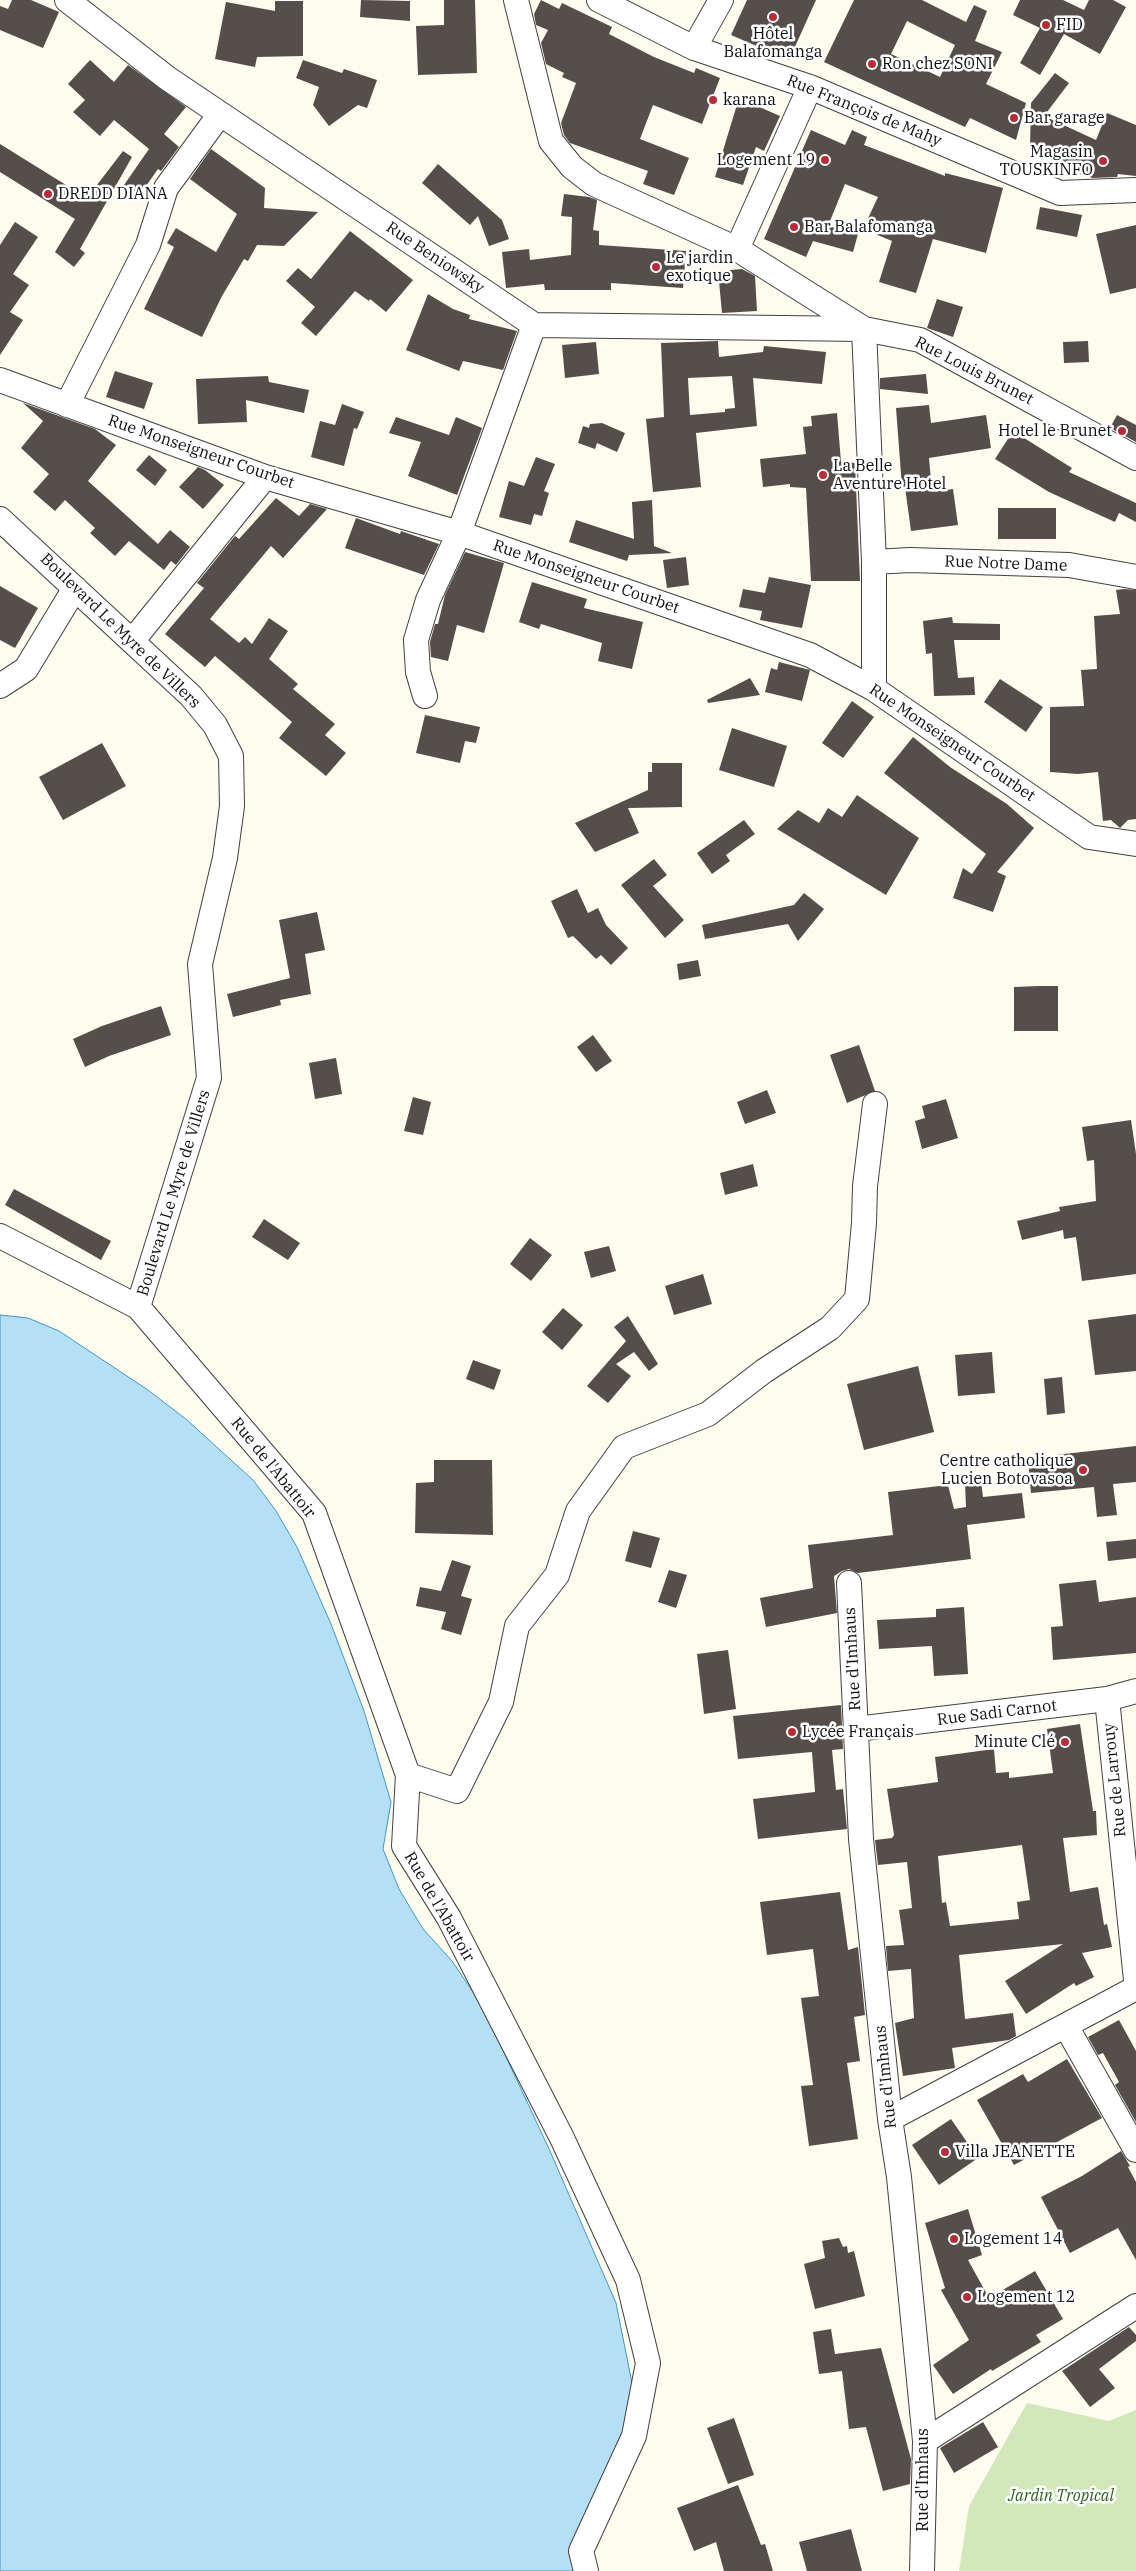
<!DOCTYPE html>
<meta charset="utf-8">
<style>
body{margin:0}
canvas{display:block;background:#fefbef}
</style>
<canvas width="1136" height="2571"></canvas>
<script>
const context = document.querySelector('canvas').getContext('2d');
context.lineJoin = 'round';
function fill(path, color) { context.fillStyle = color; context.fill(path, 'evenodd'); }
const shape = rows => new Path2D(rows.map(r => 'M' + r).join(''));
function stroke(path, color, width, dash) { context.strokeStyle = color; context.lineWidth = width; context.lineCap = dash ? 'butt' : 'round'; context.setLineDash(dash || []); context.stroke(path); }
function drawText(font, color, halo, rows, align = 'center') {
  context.font = font + ' "IBM Plex Serif",serif'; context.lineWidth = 5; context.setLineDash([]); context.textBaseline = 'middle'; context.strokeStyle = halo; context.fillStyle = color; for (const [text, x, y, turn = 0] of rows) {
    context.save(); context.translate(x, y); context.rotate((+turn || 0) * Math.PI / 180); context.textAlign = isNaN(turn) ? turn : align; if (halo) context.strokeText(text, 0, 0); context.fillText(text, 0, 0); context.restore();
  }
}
fill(shape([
 [1027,2403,1109,2421,1136,2410,1136,2571,959,2571,969,2506]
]), '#d3e8ba');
const water = shape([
 [0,1315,28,1318,59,1331,148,1390,187,1420,253,1480,276,1511,297,1547,331,1624,364,1711,391,1802,383,1849,399,1889,423,1929,452,1961,477,1998,493,2029,550,2151,616,2303,632,2383,626,2423,572,2558,573,2571,0,2571,0,1315]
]);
fill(water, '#b5dff4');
stroke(water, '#3f97c8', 1);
fill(shape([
 [12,0,31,0,59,12,43,48,0,30,0,6,8,9],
 [361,0,410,1,410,21,360,17],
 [444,0,475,0,477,73,418,75,416,26,444,25],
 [541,0,559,9,562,3,612,27,609,34,654,57,694,73,696,68,720,78,702,124,653,105,640,139,689,158,674,195,643,184,648,171,570,143,564,135,561,123,576,83,562,77,564,73,546,64,541,43,548,30,536,25,534,14],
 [747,0,816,0,789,60,731,35],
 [854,0,922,0,966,22,974,5,987,11,975,41,1002,52,986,84,1026,103,1016,140,970,118,965,127,824,62],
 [907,21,955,45,940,77,891,54],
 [1020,0,1063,0,1084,10,1089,0,1113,0,1126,7,1100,54,1064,34,1040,75,1020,63,1040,28,1013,15],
 [275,1,303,1,303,56,257,57,255,67,215,59,226,2,275,11],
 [90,60,114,82,128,65,186,107,164,134,179,147,161,171,158,169,139,196,124,185,149,149,114,120,100,136,73,112,85,100,68,84],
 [303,60,342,73,344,69,377,80,367,108,358,105,329,126,313,105,319,87,296,78],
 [1055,73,1069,83,1044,116,1096,140,1107,113,1136,125,1136,176,1118,174,1117,177,1093,178,1080,174,1081,171,1030,146,1031,103],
 [739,98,780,116,764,151,756,147,743,185,715,177],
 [811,130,845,145,852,130,867,137,864,145,945,176,945,173,1003,188,986,253,933,239,916,293,879,282,892,241,863,229,878,197,845,184,828,226,858,234,853,252,813,241,806,257,764,239],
 [0,144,87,198,123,151,132,157,80,249,85,253,74,267,55,252,75,219,0,172],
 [211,149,265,188,264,208,318,212,284,246,257,245,248,261,244,259,222,296,202,337,144,309,174,247,167,243,176,228,216,252,237,214,190,179],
 [438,164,502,220,509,239,489,246,478,216,470,225,422,183],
 [564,194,589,197,597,200,593,230,599,231,599,245,686,251,683,288,611,283,611,290,545,290,544,284,506,288,502,252,529,249,530,260,571,255,572,217,561,216],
 [1040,207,1082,215,1077,237,1036,229],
 [15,222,38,237,13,274,29,285,10,312,23,320,0,355,0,245],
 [1136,225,1136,288,1110,294,1096,234],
 [350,231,413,280,386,312,370,299,369,301,355,291,316,336,301,323,315,307,286,281,298,268,311,279],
 [742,269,755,276,757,311,722,313,718,271],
 [428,294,453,309,470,315,469,319,517,331,503,370,463,361,459,371,406,350],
 [937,299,963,307,953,337,927,328],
 [718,341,719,357,763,352,764,346,826,352,822,384,753,378,757,426,696,433,701,487,653,492,646,419,664,417,661,343],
 [732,376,735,408,725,409,725,412,690,415,688,378],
 [1088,341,1089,362,1064,363,1063,342],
 [596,342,599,374,565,378,562,345],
 [115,371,153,383,144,409,106,397],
 [926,374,928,394,880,389,880,378],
 [268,376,269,382,309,390,304,413,246,400,247,422,198,424,196,379],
 [23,403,95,429,116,445,88,481,158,544,170,530,190,547,176,565,171,561,164,570,129,541,115,556,90,533,95,528,65,500,55,511,33,492,49,474,21,448,43,421],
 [342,404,364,412,357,429,354,428,344,466,311,457,320,421,335,425],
 [929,405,931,423,986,415,991,448,929,458,932,492,953,489,958,525,911,531,905,487,902,487,896,408],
 [837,413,841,462,855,463,860,581,811,581,806,488,790,487,790,484,763,487,760,459,806,454,803,427,812,426,811,416],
 [1117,415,1136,425,1136,442,1110,428],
 [396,417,449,435,456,417,482,428,457,495,408,476,421,442,389,433],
 [602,423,625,433,617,452,597,443,595,449,578,443,583,426,589,428,590,424],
 [1013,431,1072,468,1069,472,1136,503,1136,522,1119,513,1115,522,1049,492,995,459],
 [149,455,167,470,155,486,136,470],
 [536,457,555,464,544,491,549,493,542,516,534,514,531,525,499,517,509,481,524,486],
 [198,467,205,470,224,485,203,509,179,487],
 [276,498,299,516,310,504,327,509,283,558,271,546,210,619,239,643,245,637,252,644,269,618,288,631,269,659,298,684,293,689,335,724,325,735,346,753,326,776,279,738,292,722,215,656,205,667,165,634,204,588,197,583,235,536,239,539],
 [652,500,654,546,672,553,629,555,627,561,569,542,576,520,634,539,632,502],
 [998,508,1056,508,1056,539,998,539],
 [356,518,400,534,401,531,439,544,424,575,345,548],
 [465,552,504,563,484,633,457,625,448,661,431,657,430,642,435,624,438,624,445,595],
 [686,557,689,585,667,588,663,560],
 [769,577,811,585,802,628,760,620,762,611,739,607,743,589,765,593],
 [532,582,587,599,584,608,643,622,632,669,598,661,602,643,541,624,539,629,519,622],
 [0,586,38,608,15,648,0,640],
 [1124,589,1136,590,1136,819,1128,820,1120,828,1111,820,1103,821,1098,772,1078,774,1050,772,1050,707,1084,706,1081,670,1097,669,1094,616,1120,614,1116,590],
 [952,617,953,623,1000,624,1000,640,954,640,958,678,974,677,975,695,934,696,932,653,926,654,923,621],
 [779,662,810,670,802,701,765,692,771,668,777,670],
 [750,678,760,695,708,703,707,700],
 [1000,679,1043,707,1026,732,984,702],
 [852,701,874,717,843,758,822,743],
 [425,715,480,727,476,743,465,741,460,763,416,753],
 [732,728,787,746,774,787,719,770],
 [913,737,950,767,1007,804,1034,828,997,872,1006,876,993,912,953,898,963,868,972,874,986,854,884,773],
 [102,743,126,786,63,820,39,777],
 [652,763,682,763,682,807,628,808,639,833,595,852,575,823,648,790,648,772,652,772],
 [857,795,919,838,886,895,777,829,798,810,819,823,828,808,842,817],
 [744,820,755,834,726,855,730,861,712,874,697,853],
 [654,859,667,875,653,886,684,920,665,938,621,885],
 [577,889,588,913,598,908,606,925,628,948,611,965,601,955,596,959,573,936,568,938,551,901],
 [804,893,824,909,798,941,788,924,705,939,702,925,794,905],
 [317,912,325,950,305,954,311,994,280,1000,281,1005,233,1017,227,994,290,978,279,920],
 [698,960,701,976,679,980,677,964],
 [1039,986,1058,986,1058,1031,1014,1031,1014,987],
 [161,1006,171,1035,109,1056,85,1067,73,1039,102,1026],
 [593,1035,612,1061,596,1072,577,1047],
 [859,1045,875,1091,847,1103,830,1055],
 [336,1058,342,1094,315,1099,309,1063],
 [767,1090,776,1113,745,1124,737,1102],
 [413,1097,431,1102,423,1135,404,1131],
 [946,1099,958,1138,922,1149,915,1121,925,1118,922,1106],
 [1131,1120,1136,1154,1136,1274,1082,1281,1076,1237,1064,1239,1063,1230,1022,1240,1017,1221,1060,1211,1059,1207,1096,1201,1094,1160,1087,1161,1082,1127],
 [753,1164,758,1186,725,1195,720,1173],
 [14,1189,111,1241,101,1260,5,1205],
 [264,1219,300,1243,288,1260,252,1237],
 [530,1238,552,1255,531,1281,510,1264],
 [609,1246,616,1271,591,1278,584,1252],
 [703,1274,712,1304,674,1315,665,1286],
 [563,1308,583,1325,562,1350,542,1332],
 [1136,1314,1136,1371,1095,1375,1088,1320],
 [628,1316,658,1364,649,1371,634,1352,616,1364,631,1376,608,1403,587,1386,626,1341,614,1327],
 [992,1352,995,1393,958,1396,955,1355],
 [473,1360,501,1370,494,1390,466,1379],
 [918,1366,934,1432,864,1450,847,1384],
 [1062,1377,1065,1413,1047,1415,1044,1379],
 [1136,1446,1136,1482,1113,1484,1117,1515,1097,1517,1094,1487,1031,1493,1028,1458],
 [434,1460,492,1460,493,1535,415,1533,416,1483,434,1482],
 [981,1481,983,1497,1022,1493,1025,1518,967,1525,971,1559,858,1573,849,1569,842,1571,834,1576,837,1613,766,1627,760,1598,813,1588,808,1545,893,1535,888,1492,948,1485,954,1509,966,1507,965,1483],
 [633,1531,660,1538,651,1568,625,1561],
 [1136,1539,1136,1558,1108,1561,1106,1542],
 [452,1560,471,1566,461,1596,472,1599,461,1635,441,1629,446,1612,416,1606,420,1587,441,1591],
 [669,1570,687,1575,676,1608,658,1602],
 [1096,1580,1099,1602,1136,1597,1136,1653,1053,1660,1051,1627,1063,1626,1059,1584],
 [964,1607,968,1674,934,1676,932,1646,879,1649,877,1620,936,1617,936,1609],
 [728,1650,736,1709,704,1714,697,1654],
 [841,1705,843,1749,832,1750,836,1790,843,1789,847,1829,758,1839,753,1799,815,1792,812,1752,738,1759,733,1716],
 [1080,1724,1093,1811,1096,1811,1097,1835,1063,1838,1070,1892,1098,1887,1104,1925,1107,1924,1112,1947,1082,1953,1094,1977,1076,1986,1074,1983,1026,2014,1005,1981,1063,1944,959,1955,965,2019,1013,2013,1016,2036,1009,2040,952,2048,955,2068,903,2076,895,2023,914,2018,911,1969,888,1971,886,1946,904,1945,899,1910,912,1908,907,1862,878,1865,875,1840,892,1838,894,1835,887,1789,938,1782,935,1757,994,1749,996,1773,1009,1772,1009,1778,1053,1773,1047,1729],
 [1022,1845,1030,1900,1017,1902,1019,1919,950,1926,946,1902,942,1903,938,1856],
 [840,1892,848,1950,858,1947,865,2015,854,2017,860,2061,847,2063,858,2139,809,2146,801,2086,813,2085,801,1998,819,1996,813,1949,767,1955,760,1902],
 [1119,2020,1136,2051,1136,2122,1115,2085,1119,2082,1103,2053,1098,2055,1088,2037],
 [1067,2059,1102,2118,1014,2165,977,2100,1023,2074,1028,2082],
 [951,2119,978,2158,939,2185,912,2145],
 [1121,2151,1130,2166,1128,2167,1136,2182,1136,2260,1118,2228,1070,2253,1041,2197,1082,2176],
 [968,2209,982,2255,968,2260,989,2298,1035,2271,1063,2319,1036,2335,1041,2342,992,2371,991,2369,953,2394,933,2365,969,2340,941,2290,945,2288,925,2223],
 [839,2238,843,2247,847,2246,848,2253,854,2251,865,2296,815,2309,804,2264,825,2258,822,2241],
 [1129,2327,1136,2335,1136,2341,1099,2369,1115,2388,1090,2407,1062,2371],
 [831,2329,835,2354,881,2348,911,2459,910,2484,883,2491,866,2427,849,2429,842,2371,819,2374,813,2332],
 [734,2418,754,2475,728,2484,707,2428],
 [983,2422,998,2447,954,2473,940,2448],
 [738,2485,761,2545,765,2544,773,2571,724,2571,716,2542,694,2551,677,2508],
 [851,2529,862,2571,807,2571,799,2542]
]), '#564e4a');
const minor = shape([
 [67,0,167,78,534,325,864,329,874,562,874,689],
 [516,0,551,141,572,167,594,184,737,249,864,329,920,340,1136,458],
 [599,0,694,48,810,87,1060,193,1136,190],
 [694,48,721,0],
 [737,249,810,87],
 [0,380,265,477,459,533,810,655,874,689,1089,837,1136,844],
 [67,405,148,245,166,188,220,114],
 [0,519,191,696,215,725,231,756,232,806,225,858,200,964,209,1078,138,1307],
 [874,562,910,560,1069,565,1136,577],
 [133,640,265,477],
 [0,686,26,669,75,588],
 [425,696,418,672,416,640,428,600,459,533,534,325],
 [0,1236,138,1307,314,1513,408,1775,404,1846,449,1918,562,2138,628,2280,648,2363,634,2436,581,2551,586,2571],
 [849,1583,861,1839,890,2119,899,2177,925,2441,922,2571],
 [1107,1699,1136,1980],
 [856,1729,1107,1699,1136,1691],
 [408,1775,457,1791,501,1702,517,1626,557,1575,578,1511,624,1447,708,1414,764,1371,830,1328,857,1299,864,1223,865,1186,875,1104],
 [1066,2026,1136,2150],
 [890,2119,1136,1988],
 [925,2441,1136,2306]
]);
stroke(minor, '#414141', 26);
stroke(minor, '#fff', 24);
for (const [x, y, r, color] of [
 [773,17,5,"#b92b37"],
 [1046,25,5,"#b92b37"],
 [872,64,5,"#b92b37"],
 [713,100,5,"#b92b37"],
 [1014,118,5,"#b92b37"],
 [825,160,5,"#b92b37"],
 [1103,161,5,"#b92b37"],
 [48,194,5,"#b92b37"],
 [794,227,5,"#b92b37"],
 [656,267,5,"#b92b37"],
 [1122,431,5,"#b92b37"],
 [823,475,5,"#b92b37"],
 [1083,1470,5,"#b92b37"],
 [792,1732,5,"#b92b37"],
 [1065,1742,5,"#b92b37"],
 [945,2152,5,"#b92b37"],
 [954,2239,5,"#b92b37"],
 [967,2297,5,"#b92b37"]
]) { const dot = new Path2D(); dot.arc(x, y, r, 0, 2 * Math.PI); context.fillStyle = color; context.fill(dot); stroke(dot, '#fff', 2); }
drawText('16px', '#0e0e0e', '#fff', [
 ["FID",1056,25],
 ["Hôtel",773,34,"center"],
 ["Balafomanga",773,52,"center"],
 ["Ron chez SONI",882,64],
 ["karana",723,100],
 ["Bar garage",1024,118],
 ["Magasin",1093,152,"right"],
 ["TOUSKINFO",1093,170,"right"],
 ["Logement 19",815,160,"right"],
 ["DREDD DIANA",58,194],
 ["Bar Balafomanga",804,227],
 ["Le jardin",666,258],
 ["exotique",666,276],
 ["Hotel le Brunet",1112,431,"right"],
 ["La Belle",833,466],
 ["Aventure Hotel",833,484],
 ["Centre catholique",1073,1461,"right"],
 ["Lucien Botovasoa",1073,1479,"right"],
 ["Lycée Français",802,1732],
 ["Minute Clé",1055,1742,"right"],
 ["Villa JEANETTE",955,2152],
 ["Logement 14",964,2239],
 ["Logement 12",977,2297]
], 'left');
drawText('16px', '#0e0e0e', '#fff', [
 ["Rue François de Mahy",864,111,22],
 ["Rue Beniowsky",435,258,34],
 ["Rue Louis Brunet",974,371,27],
 ["Rue Monseigneur Courbet",201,452,19],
 ["Rue Notre Dame",1006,564,2],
 ["Rue Monseigneur Courbet",586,577,19],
 ["Boulevard Le Myre de Villers",120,631,44],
 ["Rue Monseigneur Courbet",952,743,34],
 ["Boulevard Le Myre de Villers",174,1193,-73],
 ["Rue de l'Abattoir",273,1468,51],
 ["Rue d'Imhaus",853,1659,-93],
 ["Rue Sadi Carnot",997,1713,-7],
 ["Rue de Larrouy",1115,1780,-96],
 ["Rue de l'Abattoir",439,1907,60],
 ["Rue d'Imhaus",886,2077,-96],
 ["Rue d'Imhaus",923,2480,-90]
]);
drawText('italic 16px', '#316320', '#fff', [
 ["Jardin Tropical",1061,2496]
]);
</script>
